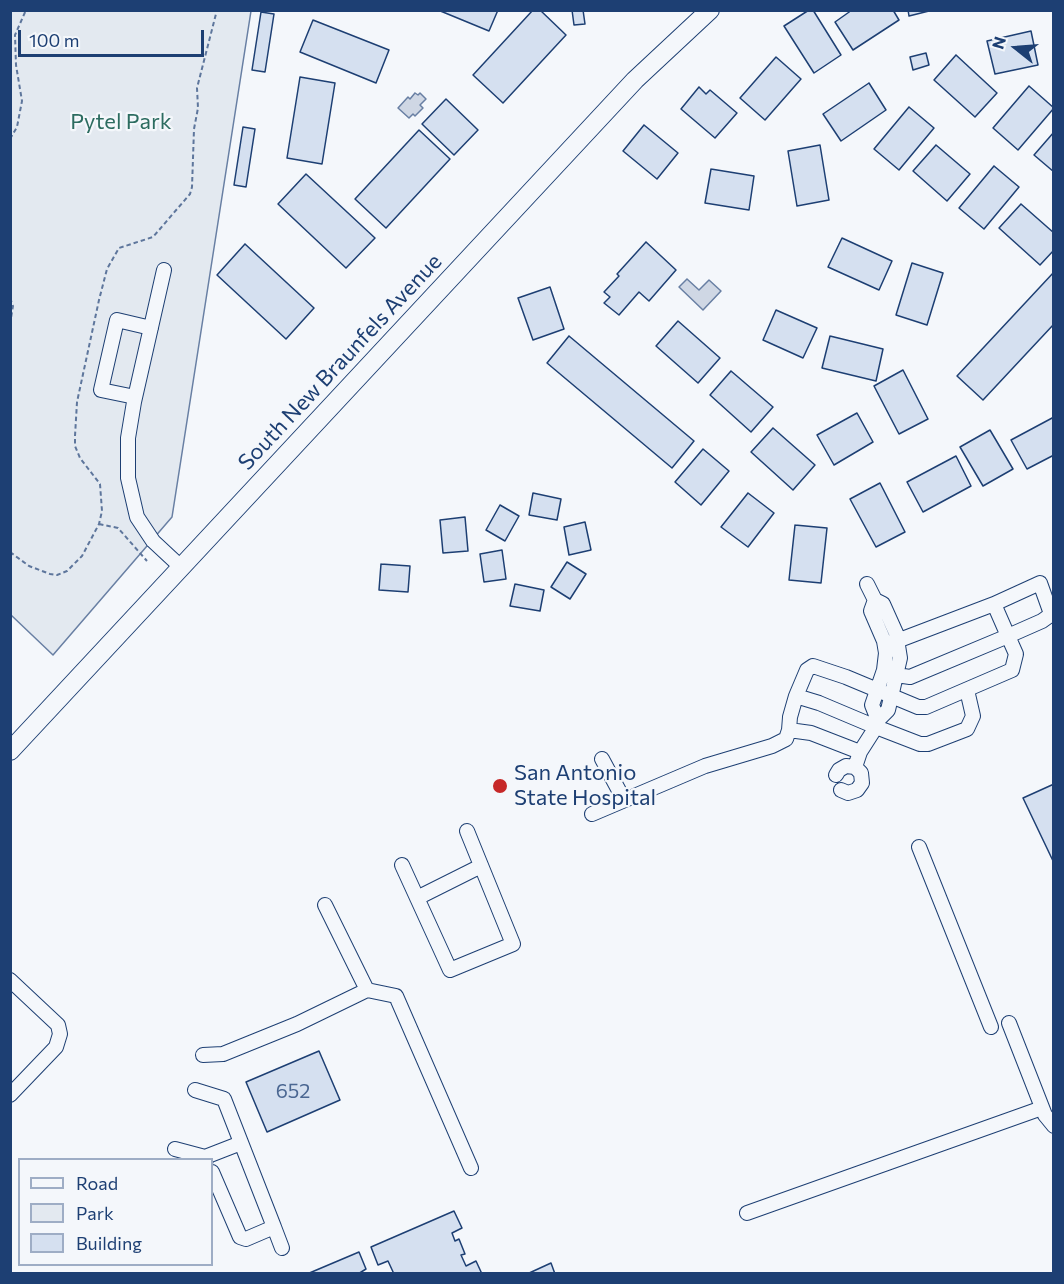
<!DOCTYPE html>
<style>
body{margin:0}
#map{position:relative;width:1064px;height:1284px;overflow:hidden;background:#f4f7fb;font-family:Commissioner,sans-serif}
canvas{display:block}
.frame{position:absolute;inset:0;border:12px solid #1d3f73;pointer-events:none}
.legend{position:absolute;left:18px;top:1158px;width:195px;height:108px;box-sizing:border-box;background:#f4f7fb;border:2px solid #9eadc5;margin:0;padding:8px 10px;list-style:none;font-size:18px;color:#1d3f73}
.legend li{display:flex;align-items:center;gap:12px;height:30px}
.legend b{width:30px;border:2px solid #9eadc5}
.north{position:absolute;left:986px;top:18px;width:60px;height:60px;-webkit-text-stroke:4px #f4f7fb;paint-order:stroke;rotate:287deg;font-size:16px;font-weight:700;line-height:24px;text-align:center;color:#1d3f73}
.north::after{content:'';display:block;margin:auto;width:21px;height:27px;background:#1d3f73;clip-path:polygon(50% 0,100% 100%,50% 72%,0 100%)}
.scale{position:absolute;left:18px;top:30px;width:186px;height:27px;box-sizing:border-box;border:3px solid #1d3f73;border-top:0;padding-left:8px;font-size:18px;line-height:21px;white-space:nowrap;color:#1d3f73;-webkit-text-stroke:4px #f4f7fb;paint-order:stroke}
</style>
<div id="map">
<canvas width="1064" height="1284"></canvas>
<div class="frame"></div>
<ul class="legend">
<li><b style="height:8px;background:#f4f7fb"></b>Road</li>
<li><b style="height:16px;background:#e3e9f0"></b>Park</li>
<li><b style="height:16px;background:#d5e0f0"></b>Building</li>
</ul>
<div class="north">N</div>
<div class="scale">100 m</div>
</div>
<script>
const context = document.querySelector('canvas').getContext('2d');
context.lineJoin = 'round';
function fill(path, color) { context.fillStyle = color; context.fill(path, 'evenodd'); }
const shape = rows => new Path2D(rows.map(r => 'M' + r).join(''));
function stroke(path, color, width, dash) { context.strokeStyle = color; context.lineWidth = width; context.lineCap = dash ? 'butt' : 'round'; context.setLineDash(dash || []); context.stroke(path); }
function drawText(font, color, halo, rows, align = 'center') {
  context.font = font + ' Commissioner,sans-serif'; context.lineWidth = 4.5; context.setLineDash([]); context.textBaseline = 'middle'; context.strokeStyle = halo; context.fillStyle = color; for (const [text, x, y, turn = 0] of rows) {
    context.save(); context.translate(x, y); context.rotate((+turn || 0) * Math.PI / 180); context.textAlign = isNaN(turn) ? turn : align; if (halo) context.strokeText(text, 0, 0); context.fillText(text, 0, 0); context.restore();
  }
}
const green = shape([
 [10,11,251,11,172,517,53,655,11,615,10,11]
]);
fill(green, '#e3e9f0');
stroke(green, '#687fa3', 1.5);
const water = shape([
 [415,93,418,95,420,93,426,99,420,105,423,108,415,116,413,114,409,118,398,108,408,97,410,99,415,93],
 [687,279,699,290,709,280,721,291,703,310,679,287,687,279]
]);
fill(water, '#cfd7e4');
stroke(water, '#687fa3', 1.5);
const building = shape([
 [438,10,498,10,489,31,438,10],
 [533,10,540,10,566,35,503,103,473,75,533,10],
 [572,10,583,10,585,24,574,25,572,10],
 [809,10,813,10,841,55,814,73,784,26,809,10],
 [852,10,893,10,899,20,853,50,835,22,852,10],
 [908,10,933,10,909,16,908,10],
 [261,12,274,14,265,72,252,70,261,12],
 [313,20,389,50,376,83,300,52,313,20],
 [1031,31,1038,65,995,74,987,41,1031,31],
 [926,53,929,65,913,70,910,57,926,53],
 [956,55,997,93,975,117,934,80,956,55],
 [776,57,801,79,765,120,740,98,776,57],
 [300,77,335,83,322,164,287,158,300,77],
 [869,83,886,110,841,141,823,114,869,83],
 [1029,86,1054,108,1018,150,993,128,1029,86],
 [699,87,706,94,710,90,737,113,715,138,681,109,699,87],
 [446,99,478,130,454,155,422,124,446,99],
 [909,107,934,128,899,170,874,149,909,107],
 [644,125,678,153,657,179,623,151,644,125],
 [243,127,255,129,246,187,234,185,243,127],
 [419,130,450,159,386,228,355,199,419,130],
 [1054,132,1054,172,1034,155,1054,132],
 [820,145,829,200,797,206,788,151,820,145],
 [936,145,970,174,947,201,913,171,936,145],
 [994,166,1019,187,984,229,959,208,994,166],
 [711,169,754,176,749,210,705,203,711,169],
 [306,174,375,238,346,268,278,204,306,174],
 [1021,204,1054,233,1054,250,1040,265,999,228,1021,204],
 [842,238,892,261,879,290,828,267,842,238],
 [646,242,676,270,649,301,639,292,619,315,604,303,610,297,604,292,619,276,617,274,646,242],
 [245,244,314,308,286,339,217,275,245,244],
 [912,263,943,273,927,325,896,315,912,263],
 [1054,272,1054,324,983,400,957,376,1054,272],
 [550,287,564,329,533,340,518,298,550,287],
 [776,310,817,328,803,358,763,340,776,310],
 [678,321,720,358,698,383,656,346,678,321],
 [569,336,694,441,672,468,547,363,569,336],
 [830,336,883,349,876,381,822,368,830,336],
 [903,370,928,419,899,434,874,386,903,370],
 [731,371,773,407,751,432,710,395,731,371],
 [857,413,873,442,834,465,817,435,857,413],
 [1054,417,1054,455,1027,469,1011,440,1054,417],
 [773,428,815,465,793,490,751,452,773,428],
 [990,430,1013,469,983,486,960,447,990,430],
 [703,449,729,471,701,505,675,482,703,449],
 [956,456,971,486,923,512,907,482,956,456],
 [880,483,905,532,876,547,850,499,880,483],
 [533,493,561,499,557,520,529,515,533,493],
 [748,493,774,513,748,547,721,527,748,493],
 [500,505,519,516,505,541,486,530,500,505],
 [465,517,468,551,443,553,440,520,465,517],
 [585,522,591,550,569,555,564,527,585,522],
 [795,525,827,528,821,583,789,580,795,525],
 [502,550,506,579,484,582,480,554,502,550],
 [567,562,586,574,570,599,551,587,567,562],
 [381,564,410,566,408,592,379,590,381,564],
 [515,584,544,590,540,611,510,606,515,584],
 [1054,784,1054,863,1023,798,1054,784],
 [319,1051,340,1100,267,1132,246,1082,319,1051],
 [454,1211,462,1228,452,1233,455,1241,459,1239,465,1254,461,1255,466,1266,476,1261,482,1274,394,1274,388,1261,378,1265,371,1247,454,1211],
 [359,1252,366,1269,358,1274,307,1274,359,1252],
 [551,1263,555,1274,527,1274,551,1263]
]);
fill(building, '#d5e0f0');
stroke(building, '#1d3f73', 1.5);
const minor = shape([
 [164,270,134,402,128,438,128,478,137,517,153,541,182,568],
 [135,397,101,390,117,320,151,328],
 [867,584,875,600,871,611,884,641,886,653,884,670,872,705,878,720],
 [889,644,994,604],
 [796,696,807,670,813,666,846,677,918,707,926,707,1012,670,1016,654,1008,636,994,604,1040,583,1050,611,1049,616,1042,621,1008,636,910,677,883,673],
 [789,730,811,733,860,752],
 [602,759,624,800],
 [855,767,860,752,876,727,920,744,928,744,967,729,973,716,967,690],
 [836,775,839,770,846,766,855,767,861,773,862,783,857,790,848,793,841,790],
 [592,814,705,766,772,746,786,739,789,730,790,717,796,696,819,703,876,727,878,720,888,710,900,658,896,633,883,604,875,600],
 [919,847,991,1027],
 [402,865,450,970,513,944,467,831],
 [417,898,481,866],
 [10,980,58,1025,60,1034,56,1047,10,1095],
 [367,990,396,996,471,1168],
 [1009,1023,1045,1115,1054,1126],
 [203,1055,223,1054,297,1024,367,990,325,905],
 [195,1090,224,1099,274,1227,246,1239,240,1237,212,1172],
 [175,1149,205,1157,206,1160],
 [205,1157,241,1143],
 [747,1213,1042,1108],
 [274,1227,282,1248]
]);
const major = shape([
 [10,751,635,80,710,10]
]);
stroke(minor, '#1d3f73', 16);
stroke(major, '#1d3f73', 20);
stroke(shape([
 [10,139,17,127,22,101,16,65,15,35,26,10],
 [10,298,13,306,10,324],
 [99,524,118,528,147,561],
 [10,552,29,566,50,574,57,575,67,571,82,556,99,524,102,511,100,484,80,458,75,446,75,436,77,402,99,300,107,269,119,248,153,237,190,194,192,187,194,129,198,108,197,88,217,10]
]), '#5e769c', 2, [4.5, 3]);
stroke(minor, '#f4f7fb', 14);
stroke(major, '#f4f7fb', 18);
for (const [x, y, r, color] of [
 [500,786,8,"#c62828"]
]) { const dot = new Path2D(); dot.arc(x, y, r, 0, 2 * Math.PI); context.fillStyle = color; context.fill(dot); stroke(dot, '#f4f7fb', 2); }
drawText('20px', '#4b6792', null, [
 ["652",293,1091]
]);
drawText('22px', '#2c6c60', '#f4f7fb', [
 ["Pytel Park",121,122]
]);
drawText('22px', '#1d3f73', '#f4f7fb', [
 ["South New Braunfels Avenue",340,362,-47]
]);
drawText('22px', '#1d3f73', '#f4f7fb', [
 ["San Antonio",514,773],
 ["State Hospital",514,798]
], 'left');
</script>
